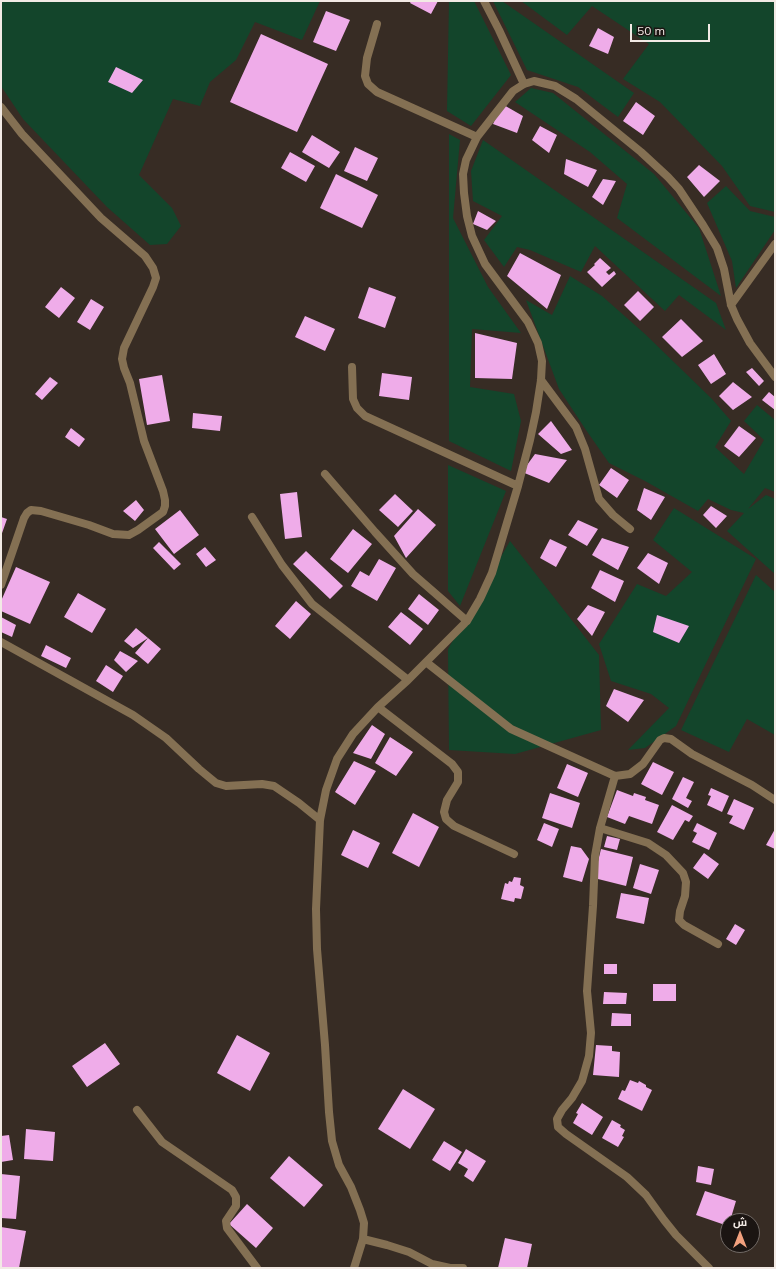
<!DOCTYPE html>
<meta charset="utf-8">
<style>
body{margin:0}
#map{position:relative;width:776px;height:1269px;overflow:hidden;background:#372c24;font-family:Mulish,Cairo,sans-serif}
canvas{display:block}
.frame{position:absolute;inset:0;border:2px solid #f2eae5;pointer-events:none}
.north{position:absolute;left:720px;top:1213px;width:40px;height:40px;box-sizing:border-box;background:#1b1512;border:1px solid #716a66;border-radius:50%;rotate:0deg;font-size:11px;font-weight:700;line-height:16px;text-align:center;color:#f2eae5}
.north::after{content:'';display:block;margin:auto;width:14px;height:18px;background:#f2a17e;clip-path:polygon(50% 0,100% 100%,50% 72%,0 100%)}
.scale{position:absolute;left:630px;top:24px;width:80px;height:18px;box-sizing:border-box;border:2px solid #f2eae5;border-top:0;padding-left:5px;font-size:12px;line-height:14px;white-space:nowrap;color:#f2eae5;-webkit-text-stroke:3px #1b1512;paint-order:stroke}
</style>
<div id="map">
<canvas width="776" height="1269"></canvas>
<div class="frame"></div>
<div class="north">ش</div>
<div class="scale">50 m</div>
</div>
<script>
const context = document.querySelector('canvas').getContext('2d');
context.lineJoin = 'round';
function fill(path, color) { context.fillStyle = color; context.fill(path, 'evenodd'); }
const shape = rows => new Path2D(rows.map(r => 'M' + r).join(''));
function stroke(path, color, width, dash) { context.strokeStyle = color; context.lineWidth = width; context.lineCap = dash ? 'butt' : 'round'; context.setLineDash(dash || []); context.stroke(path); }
fill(shape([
 [1,1,320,1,302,40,255,22,236,60,210,82,200,106,173,99,139,175,172,208,181,226,167,244,150,245,107,207,23,119,1,86],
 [449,1,474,1,511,75,471,126,447,111],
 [493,1,502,1,634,93,618,117,578,87,527,70],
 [521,1,775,1,775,212,750,206,722,166,660,102,623,79,649,44,592,6,567,35],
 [531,88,553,93,654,174,699,228,721,296,617,218,627,184,590,152,515,102],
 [449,134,460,140,453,218,488,287,521,333,472,329,470,387,514,394,521,421,511,471,449,441],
 [483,140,716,303,726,330,679,295,665,311,595,246,581,272,530,250,517,247,504,267,484,240,502,216,473,201,471,171],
 [726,186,750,211,775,217,775,230,736,288,732,261,707,203],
 [570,276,602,296,645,334,712,399,731,421,715,447,744,474,764,440,744,421,757,405,775,420,775,492,765,488,748,509,766,495,775,499,775,574,727,531,744,513,731,510,708,499,698,511,645,481,609,463,586,430,559,389,526,300,552,315],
 [448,465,506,491,460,606,448,591],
 [674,508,756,559,676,726,645,748,628,750,669,708,651,694,611,681,599,644,637,584,666,596,692,572,653,540],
 [510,541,599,655,601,730,515,754,449,750,448,649],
 [756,575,775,592,775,735,747,719,729,752,681,730]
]), '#13452b');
fill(shape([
 [411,1,438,1,431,14,410,3],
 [326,11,350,20,336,51,313,42],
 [598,28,614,37,608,54,589,46],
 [261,34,328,64,297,132,230,102],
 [116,67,143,80,132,93,108,82],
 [636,102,655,116,643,135,623,121],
 [502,104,523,116,517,133,493,124],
 [540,126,557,135,549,153,532,140],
 [312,135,340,152,329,168,302,152],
 [355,147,378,158,367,181,344,171],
 [290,152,315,166,306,182,281,168],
 [566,159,597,170,588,187,564,174],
 [699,165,720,181,704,197,687,177],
 [336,174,378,195,362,228,320,208],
 [603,179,616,181,603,205,592,197],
 [478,211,496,221,487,230,473,224],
 [520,253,561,275,547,309,507,276],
 [600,258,611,268,606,272,609,275,614,271,616,274,602,287,587,272,595,265,594,264],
 [61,287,75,298,59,318,45,307],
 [369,287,396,297,385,328,358,318],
 [638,291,654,307,640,321,624,305],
 [91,299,104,307,90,330,77,322],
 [305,316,335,329,325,351,295,337],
 [681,319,703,341,682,357,662,337],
 [475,333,517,343,512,379,475,378],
 [714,354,726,374,711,384,698,365],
 [752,368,764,381,759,386,746,372],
 [382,373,412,377,409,400,379,396],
 [162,375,170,421,147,425,139,379],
 [50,377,58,383,42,400,35,394],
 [733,382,752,397,733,410,719,396],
 [769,392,775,397,775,410,762,400],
 [193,413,222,416,220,431,192,428],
 [551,421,572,450,561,454,538,434],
 [739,426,756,438,739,457,724,446],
 [71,428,85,439,79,447,65,437],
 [535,454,567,460,549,483,522,472],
 [611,468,629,480,617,498,599,485],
 [644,488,665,497,651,520,637,510],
 [297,492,302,537,285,539,280,494],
 [395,494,413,511,398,527,379,510],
 [136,500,144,510,135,521,123,511],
 [711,506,727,516,716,528,703,515],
 [418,509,436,525,406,558,394,536],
 [180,510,199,535,174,554,155,529],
 [1,517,7,519,1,536],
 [578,520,598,529,587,546,568,535],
 [353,529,372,544,348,573,330,559],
 [602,538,629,547,618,570,592,555],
 [550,539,567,547,556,567,540,558],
 [159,542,181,564,174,570,153,548],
 [205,547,216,560,206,567,196,554],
 [306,551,343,586,330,599,293,564],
 [648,553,668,563,659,584,637,568],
 [379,559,396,568,377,601,351,586,360,571,369,576],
 [16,567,50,582,30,624,1,611,1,601],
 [600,570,624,581,615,602,591,588],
 [78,593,106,609,92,633,64,617],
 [419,594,439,610,428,625,408,609],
 [296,601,311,614,290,639,275,626],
 [588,605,605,612,592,636,577,619],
 [401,612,423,629,410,645,388,627],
 [657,615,689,626,679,643,653,632],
 [1,617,16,625,12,637,1,632],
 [136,628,148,638,133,648,124,641],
 [148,638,161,649,148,664,135,653],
 [46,645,71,658,66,668,41,656],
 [120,651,138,661,126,672,114,660],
 [106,665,123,676,113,692,96,681],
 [614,689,644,700,628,722,606,706],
 [372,725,385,734,371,759,353,753],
 [390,737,413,752,396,776,375,763],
 [354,761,376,771,355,805,335,792],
 [653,762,674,772,662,795,641,784],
 [567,764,588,773,578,797,557,788],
 [683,777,694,782,686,798,692,801,688,808,672,799],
 [711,788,729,796,722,812,707,805,711,796,708,795],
 [617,790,633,796,634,793,646,797,645,800,659,805,652,824,629,816,625,824,607,817],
 [550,793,580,803,572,828,542,818],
 [734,799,754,808,744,830,729,823,733,816,727,814],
 [672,805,693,816,689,822,685,820,673,840,657,832],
 [413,813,439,827,419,867,392,853],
 [544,823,559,829,552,847,537,840],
 [697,823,717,833,709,850,692,842,697,833,693,831],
 [775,829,775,849,766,845],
 [353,830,380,843,368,868,341,855],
 [607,836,620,839,617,850,604,847],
 [571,846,581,848,589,859,582,882,563,877],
 [601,849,633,857,626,886,594,878],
 [704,853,719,864,708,879,693,868],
 [640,864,659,870,651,894,633,888],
 [514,877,521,878,520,885,524,887,521,899,515,898,514,902,501,899,505,883,508,884,509,881,512,882],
 [621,893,649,898,644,924,616,918],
 [735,924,745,930,736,945,726,939],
 [604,964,617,964,617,974,604,974],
 [653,984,676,984,676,1001,653,1001],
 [604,992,627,993,626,1004,603,1004],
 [612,1013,631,1014,631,1026,611,1026],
 [237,1035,270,1053,250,1091,217,1073],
 [105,1043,120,1064,87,1087,72,1066],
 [596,1045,612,1046,612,1051,620,1052,619,1077,593,1075],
 [630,1080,638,1083,639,1081,646,1085,646,1087,652,1090,642,1111,618,1099,622,1090,625,1091],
 [403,1089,435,1109,410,1149,378,1129],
 [582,1103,603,1117,592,1135,573,1123,578,1114,576,1113],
 [612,1120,621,1125,620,1127,625,1130,622,1136,624,1137,618,1147,602,1138],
 [26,1129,55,1132,53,1161,24,1159],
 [9,1135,13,1160,1,1162,1,1136],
 [444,1141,462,1152,450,1171,432,1160],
 [466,1149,486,1161,473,1182,464,1176,468,1169,458,1163],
 [289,1156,323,1185,304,1207,270,1178],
 [698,1166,714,1169,711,1185,696,1182],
 [1,1174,20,1176,16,1219,1,1218],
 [705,1191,736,1201,730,1221,728,1221,728,1226,696,1215],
 [247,1204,273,1228,256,1248,229,1224],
 [1,1227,26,1231,19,1268,1,1268],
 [505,1238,532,1244,527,1268,498,1268]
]), '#eface9');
stroke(shape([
 [484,1,499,30,524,84],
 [377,24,367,58,365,76,368,84,377,92,477,137],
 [1,107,22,134,101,218,145,256,153,268,156,278,153,287,124,348,122,359,124,368,130,383,144,441,163,491,165,500,165,506,163,512,138,530,129,535,113,534,89,525,41,511,31,510,27,513,24,518,1,585],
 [731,305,775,244],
 [352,367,353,399,357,408,365,416,518,486],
 [541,380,576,427,585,449,599,499,613,515,630,529],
 [325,474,375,532,413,574,467,621],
 [252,517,282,565,312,604,408,680],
 [1,642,133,715,166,738,199,769,216,783,226,786,262,784,274,786,299,803,320,820],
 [426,662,511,729,615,776,630,774,643,764,660,740,664,738,671,739,692,754,752,785,775,800],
 [378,707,452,764,458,772,458,782,447,800,444,812,446,819,454,826,514,854],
 [615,776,600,828,595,856,593,906,587,991,591,1033,589,1056,582,1081,572,1098,562,1110,557,1119,558,1127,566,1134,627,1177,646,1195,664,1220,676,1235,709,1268],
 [600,828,648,843,666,855,683,873,686,882,685,896,680,911,679,920,684,925,718,944],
 [137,1110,162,1142,232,1190,236,1197,236,1206,226,1221,227,1228,257,1268],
 [363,1239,387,1245,409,1252,432,1264,450,1268,463,1268],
 [354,1268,363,1239,364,1223,360,1210,351,1187,339,1165,332,1141,329,1112,325,1045,317,949,316,909,320,820,326,790,337,759,353,734,378,707,408,680,467,621,480,599,492,573,518,486,530,440,536,412,541,380,542,361,538,343,528,322,485,264,472,236,467,216,464,193,463,174,466,160,477,137,513,91,524,84,534,81,555,86,576,99,641,152,668,177,679,189,703,225,717,248,724,269,731,305,737,319,750,343,775,377]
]), '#847053', 8);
</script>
